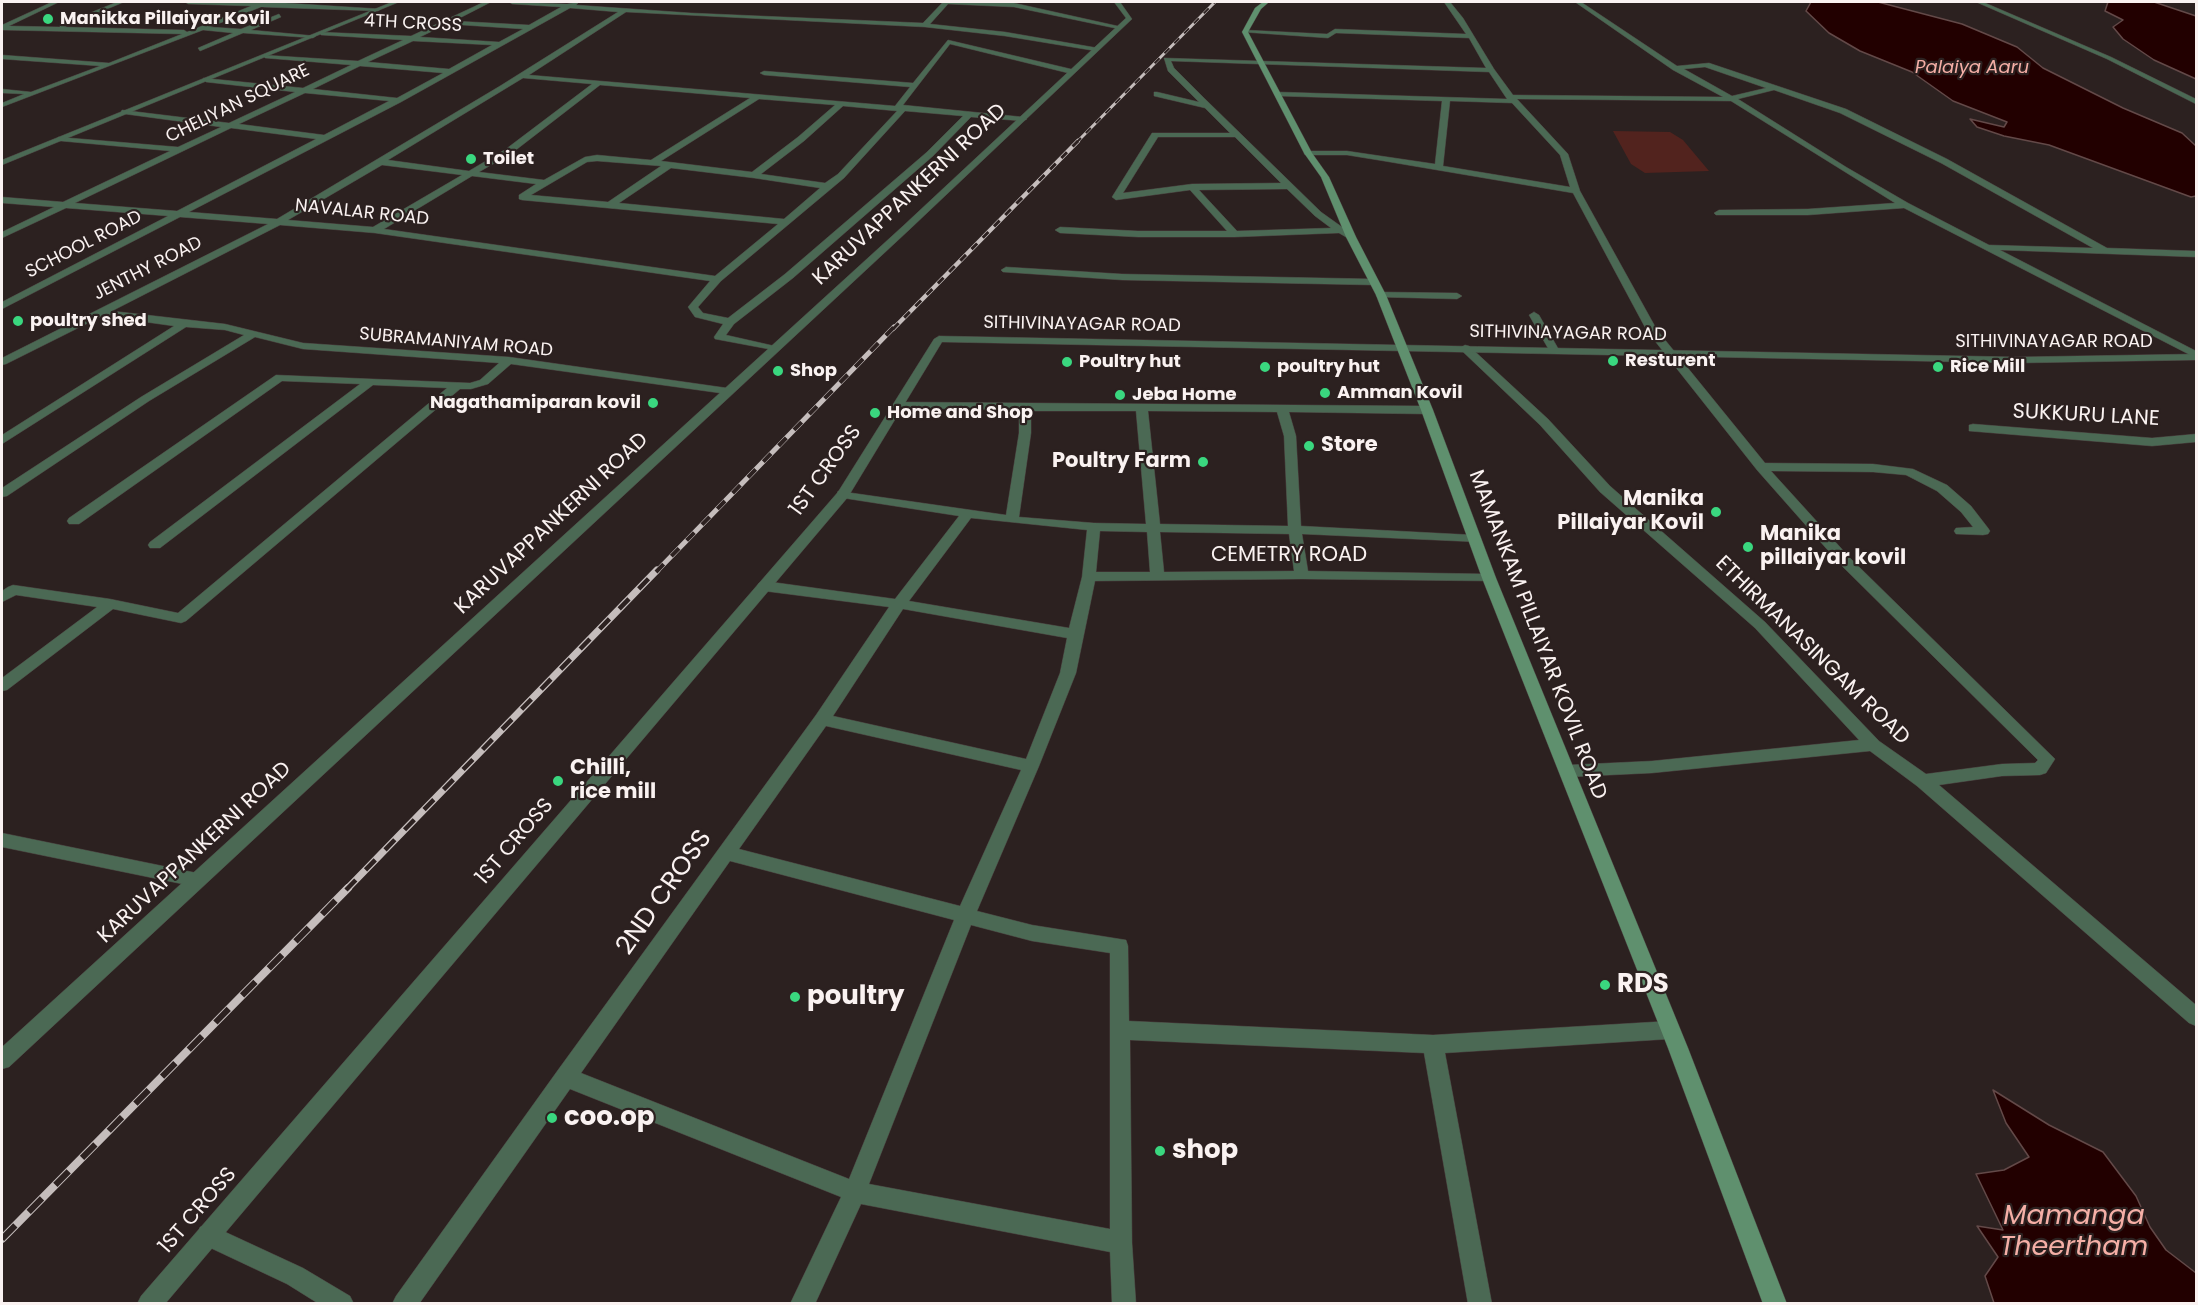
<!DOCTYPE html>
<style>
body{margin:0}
#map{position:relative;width:2198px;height:1305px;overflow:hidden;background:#2c2120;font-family:Poppins,sans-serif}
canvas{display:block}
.frame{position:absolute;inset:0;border:3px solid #faf2f1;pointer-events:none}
</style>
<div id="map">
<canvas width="2198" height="1305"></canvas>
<div class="frame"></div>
</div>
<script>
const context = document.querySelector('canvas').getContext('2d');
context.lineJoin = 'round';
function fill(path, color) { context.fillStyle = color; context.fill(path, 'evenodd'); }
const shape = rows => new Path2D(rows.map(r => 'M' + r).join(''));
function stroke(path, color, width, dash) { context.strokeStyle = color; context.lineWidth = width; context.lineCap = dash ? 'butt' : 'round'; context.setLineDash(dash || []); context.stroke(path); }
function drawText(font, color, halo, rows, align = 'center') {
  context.font = font + ' Poppins,sans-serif'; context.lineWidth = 4.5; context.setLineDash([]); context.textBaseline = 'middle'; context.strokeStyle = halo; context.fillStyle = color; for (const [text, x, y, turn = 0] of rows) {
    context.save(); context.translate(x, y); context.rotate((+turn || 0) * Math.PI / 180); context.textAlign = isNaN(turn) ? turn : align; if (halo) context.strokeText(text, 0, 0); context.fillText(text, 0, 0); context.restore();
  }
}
fill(shape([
 [1613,131,1670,132,1683,140,1709,171,1645,173,1631,164]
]), '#52231e');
const water = shape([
 [1811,2,1878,2,1962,24,2017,47,2043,68,2123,108,2182,133,2196,146,2196,196,2191,197,2049,145,2004,136,1977,127,1970,119,2004,127,2007,122,1953,101,1912,72,1860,51,1829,33,1806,11,1811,2],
 [2108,2,2154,2,2196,16,2196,79,2154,60,2123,39,2113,27,2123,20,2105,11,2108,2],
 [1993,1090,2049,1125,2103,1152,2136,1196,2150,1227,2166,1250,2196,1273,2196,1303,1994,1303,1985,1276,1998,1257,1977,1226,2003,1230,1976,1174,2004,1170,2029,1157,2006,1123,1993,1090]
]);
fill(water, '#200');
stroke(water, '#634948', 1.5);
const minor = shape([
 [52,2,59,2,9,26,60,27,60,25,117,2,124,2,64,27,184,30,187,32,251,6,188,4,185,2,270,2,381,9,378,11,261,7,210,27,241,29,279,14,281,17,251,30,316,36,313,38,243,33,200,51,198,48,233,33,203,30,2,107,2,103,24,94,2,93,2,89,31,92,100,66,2,59,2,55,109,63,182,34,2,30,2,25,52,2],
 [484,2,491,2,454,21,529,25,561,7,512,4,509,2,567,4,579,2,576,5,691,13,923,23,943,2,977,2,1014,3,1122,27,1119,29,1014,7,948,4,930,24,1005,32,1098,48,1096,51,1005,36,925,27,626,12,529,75,895,106,910,87,764,75,760,73,764,71,913,83,948,40,1075,70,1072,74,950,44,903,105,1023,117,1027,119,1023,121,971,117,933,156,793,278,734,324,726,335,779,347,779,351,715,339,714,337,723,324,695,317,688,307,710,281,375,233,280,225,112,311,225,324,303,343,509,357,727,388,733,391,727,394,511,364,488,384,471,389,460,389,186,621,181,623,113,609,7,690,2,691,2,678,97,607,16,595,2,602,2,591,8,587,13,585,110,599,178,613,447,388,373,385,160,548,150,548,148,545,150,542,360,384,282,381,79,524,69,524,67,521,69,518,276,375,470,383,480,380,499,363,303,349,255,337,149,401,7,496,2,497,2,488,141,397,244,335,225,330,186,327,2,444,2,435,174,326,102,316,6,364,2,365,2,358,268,224,180,217,2,309,2,302,168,216,66,208,2,238,2,232,54,207,2,203,2,197,63,202,170,151,61,141,58,141,58,137,178,147,221,127,125,114,121,112,122,110,229,123,295,92,206,82,203,78,303,88,351,65,265,58,263,55,358,61,403,40,321,35,319,32,411,36,484,2],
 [570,8,618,12,500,86,277,219,189,212,401,102,570,8],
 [447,24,523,29,499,42,420,37,447,24],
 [413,41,492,45,449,69,368,62,413,41],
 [360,66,443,73,397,98,313,89,360,66],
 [523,78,592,84,506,149,469,171,388,160,523,78],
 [600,85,750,98,651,160,597,155,585,157,544,180,479,172,512,153,600,85],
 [305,93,389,101,324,135,239,124,305,93],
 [759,99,835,105,798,137,752,172,661,161,759,99],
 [843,106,897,111,838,174,825,183,761,174,804,141,843,106],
 [905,111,963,116,927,152,785,274,728,318,703,313,698,307,721,281,844,178,905,111],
 [231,128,316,139,177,211,75,203,231,128],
 [597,161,661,166,608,202,531,195,587,162,597,161],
 [382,165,462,175,373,227,288,220,382,165],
 [671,168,754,178,820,188,784,219,619,203,671,168],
 [472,176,536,184,519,195,519,199,522,200,778,224,715,276,384,229,472,176],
 [1444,2,1450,2,1463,18,1494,69,1513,95,1723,97,1673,70,1575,2,1581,2,1677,66,1709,63,1846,109,1947,159,2107,248,2196,251,2196,257,2000,250,2196,351,2196,358,1904,208,1808,215,1716,215,1714,213,1719,210,1808,209,1895,203,1731,101,1517,99,1568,154,1580,191,1657,330,1765,463,1873,464,1913,469,1947,485,1971,506,1988,528,1990,531,1988,534,1983,535,1956,534,1954,531,1956,528,1973,527,1961,512,1937,491,1906,475,1873,472,1771,471,1850,558,2055,759,2046,773,2040,775,2002,776,1939,785,2196,1005,2196,1026,2189,1023,1917,786,1870,751,1652,773,1568,777,1562,775,1560,771,1562,767,1568,765,1652,761,1859,740,1755,628,1600,492,1540,425,1461,350,1460,348,1465,345,1469,346,1548,419,1610,486,1765,622,1879,741,1926,774,2002,764,2035,763,2038,760,1840,564,1757,470,1647,331,1573,193,1384,161,1347,155,1305,155,1304,153,1308,151,1347,151,1435,164,1442,101,1278,96,1274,94,1278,92,1507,99,1489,72,1171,61,1174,68,1203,97,1321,212,1356,237,1351,240,1339,233,1235,237,1138,237,1060,233,1055,230,1060,227,1138,231,1227,231,1190,190,1116,200,1112,197,1152,133,1230,133,1205,108,1154,96,1154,92,1157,92,1199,102,1168,71,1164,58,1486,68,1469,38,1336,33,1328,38,1242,32,1245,30,1327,34,1335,29,1466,34,1444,2],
 [1705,67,1766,88,1732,96,1684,69,1705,67],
 [1774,90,1840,113,1941,163,2093,248,1989,245,1908,203,1846,167,1738,99,1774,90],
 [1450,101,1512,103,1560,155,1570,187,1443,166,1450,101],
 [1158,137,1235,137,1281,183,1192,184,1123,193,1158,137],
 [1287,189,1315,216,1331,228,1237,231,1199,190,1287,189],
 [1976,2,1983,2,2111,57,2196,99,2196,104,2107,59,1976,2],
 [1006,267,1122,274,1374,279,1379,282,1374,285,1122,280,1003,272,1001,270,1006,267],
 [1381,292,1457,293,1462,296,1457,299,1377,297,1376,295,1381,292],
 [1534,312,1539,315,1559,350,1558,352,1554,353,1549,350,1529,315,1534,312],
 [899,402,1427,406,1433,410,1427,414,1289,412,1296,436,1301,526,1474,535,1481,539,1479,542,1302,534,1308,571,1489,574,1496,578,1494,581,1302,579,1095,581,1076,673,1039,766,977,911,1032,925,1126,940,1128,946,1129,1021,1433,1035,1670,1021,1677,1024,1680,1030,1677,1036,1670,1039,1445,1053,1492,1304,1468,1304,1424,1053,1130,1040,1132,1243,1136,1304,1112,1304,1110,1252,861,1204,815,1304,790,1304,841,1197,570,1089,419,1304,392,1304,396,1296,558,1070,816,715,889,607,764,591,759,589,757,586,759,583,764,581,895,599,959,516,843,498,838,497,837,494,838,491,1006,515,1019,433,1019,410,895,408,893,406,899,402],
 [1031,411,1136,411,1146,524,1094,523,1019,517,1031,433,1031,411],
 [1148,411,1277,412,1284,436,1288,526,1160,524,1148,411],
 [971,518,1087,530,1082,577,1069,628,909,601,971,518],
 [1100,531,1147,532,1150,572,1096,572,1100,531],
 [1160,532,1289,534,1294,571,1164,572,1160,532],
 [903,609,1067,638,1060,673,1026,759,833,716,903,609],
 [826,726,1021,770,960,906,739,849,826,726],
 [730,861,954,920,849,1179,581,1073,730,861],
 [971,925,1032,941,1110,953,1110,1229,869,1184,971,925],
 [1973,424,2152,438,2196,434,2196,442,2152,446,1969,431,1969,425,1973,424],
 [2,833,197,873,203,875,206,880,203,885,197,887,2,847,2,833],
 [208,1224,303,1268,350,1296,354,1304,319,1304,287,1284,200,1243,197,1235,200,1227,208,1224]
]);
const tertiary = shape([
 [392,2,399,2,2,165,2,160,392,2],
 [1114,2,1120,2,1132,19,909,230,9,1067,2,1069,2,1047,903,226,1126,18,1114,2],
 [939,336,2017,357,2196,354,2196,360,2017,363,942,342,848,497,165,1304,137,1304,141,1296,838,492,934,339,939,336]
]);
const secondary = shape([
 [1263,2,1269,2,1261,9,1248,32,1312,153,1329,177,1356,237,1386,295,1433,410,1496,578,1688,1048,1787,1304,1763,1304,1668,1048,1482,578,1421,410,1376,295,1346,237,1321,177,1304,153,1242,32,1255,8,1263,2]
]);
stroke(minor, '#493e3d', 1);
stroke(tertiary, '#493e3d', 1);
stroke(secondary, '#493e3d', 1);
fill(minor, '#4b6954');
fill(tertiary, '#4b6954');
fill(secondary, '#5f906e');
const railFar4 = shape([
 [1076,143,1215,2]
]);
const railFar3 = shape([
 [893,329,1078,141]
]);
const railFar2 = shape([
 [656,572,894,327]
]);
const railFar1 = shape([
 [346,890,657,570]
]);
const rail = shape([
 [2,1239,348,888]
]);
stroke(railFar4, '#c5bdbc', 3);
stroke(railFar3, '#c5bdbc', 4.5);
stroke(railFar2, '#c5bdbc', 5);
stroke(railFar1, '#c5bdbc', 7);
stroke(rail, '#c5bdbc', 8);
stroke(railFar4, '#2c2120', 2, [7]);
stroke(railFar3, '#2c2120', 3, [8]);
stroke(railFar2, '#2c2120', 4, [11]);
stroke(railFar1, '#2c2120', 4.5, [14]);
stroke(rail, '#2c2120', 6, [19]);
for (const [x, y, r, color] of [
 [48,19,6,"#3ad77f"],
 [471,159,6,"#3ad77f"],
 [18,321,6,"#3ad77f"],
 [1613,361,6,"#3ad77f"],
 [1067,362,6,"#3ad77f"],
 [1265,367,6,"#3ad77f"],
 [1938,367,6,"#3ad77f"],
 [778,371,6,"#3ad77f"],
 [1325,393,6,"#3ad77f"],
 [1120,395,6,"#3ad77f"],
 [653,403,6,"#3ad77f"],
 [875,413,6,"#3ad77f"],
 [1309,446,6,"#3ad77f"],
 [1203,462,6,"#3ad77f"],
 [1716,512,6,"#3ad77f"],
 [1748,547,6,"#3ad77f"],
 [558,781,6,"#3ad77f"],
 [1605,985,6,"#3ad77f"],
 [795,997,6,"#3ad77f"],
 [552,1118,6,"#3ad77f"],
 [1160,1151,6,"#3ad77f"]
]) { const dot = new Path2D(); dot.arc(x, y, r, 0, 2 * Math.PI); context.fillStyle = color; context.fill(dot); stroke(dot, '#2c2120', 2); }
drawText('bold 18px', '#faf2f1', '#2c2120', [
 ["Manikka Pillaiyar Kovil",60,19],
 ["Toilet",483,159],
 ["poultry shed",30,321],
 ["Resturent",1625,361],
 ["Poultry hut",1079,362],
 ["poultry hut",1277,367],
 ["Rice Mill",1950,367],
 ["Shop",790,371],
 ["Amman Kovil",1337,393],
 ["Jeba Home",1132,395],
 ["Nagathamiparan kovil",641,403,"right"],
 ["Home and Shop",887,413]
], 'left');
drawText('18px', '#faf2f1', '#2c2120', [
 ["4TH CROSS",413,24,3],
 ["CHELIYAN SQUARE",238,104,-26],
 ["NAVALAR ROAD",362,213,6],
 ["SCHOOL ROAD",84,245,-27],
 ["JENTHY ROAD",148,269,-27],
 ["SITHIVINAYAGAR ROAD",1082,325,1],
 ["SITHIVINAYAGAR ROAD",1568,334,1],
 ["SITHIVINAYAGAR ROAD",2054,342],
 ["SUBRAMANIYAM ROAD",456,343,5]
]);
drawText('italic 18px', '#f5afa6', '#2c2120', [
 ["Palaiya Aaru",1972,68]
]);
drawText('21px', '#faf2f1', '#2c2120', [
 ["KARUVAPPANKERNI ROAD",910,195,-43],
 ["SUKKURU LANE",2086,416,3],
 ["1ST CROSS",826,471,-54],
 ["KARUVAPPANKERNI ROAD",552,524,-43],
 ["CEMETRY ROAD",1289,556],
 ["MAMANKAM PILLAIYAR KOVIL ROAD",1537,635,69],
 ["ETHIRMANASINGAM ROAD",1812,651,44],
 ["1ST CROSS",515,842,-49],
 ["KARUVAPPANKERNI ROAD",195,853,-43],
 ["1ST CROSS",198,1211,-49]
]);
drawText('bold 21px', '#faf2f1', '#2c2120', [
 ["Store",1321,446],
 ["Poultry Farm",1191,462,"right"],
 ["Manika",1704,500,"right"],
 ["Pillaiyar Kovil",1704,524,"right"],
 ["Manika",1760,535],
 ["pillaiyar kovil",1760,559],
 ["Chilli,",570,769],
 ["rice mill",570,793]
], 'left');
drawText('26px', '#faf2f1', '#2c2120', [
 ["2ND CROSS",665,893,-55]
]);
drawText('bold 26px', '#faf2f1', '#2c2120', [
 ["RDS",1617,985],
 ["poultry",807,997],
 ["coo.op",564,1118],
 ["shop",1172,1151]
], 'left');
drawText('italic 27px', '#f5afa6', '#2c2120', [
 ["Mamanga",2074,1217],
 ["Theertham",2074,1248]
]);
</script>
